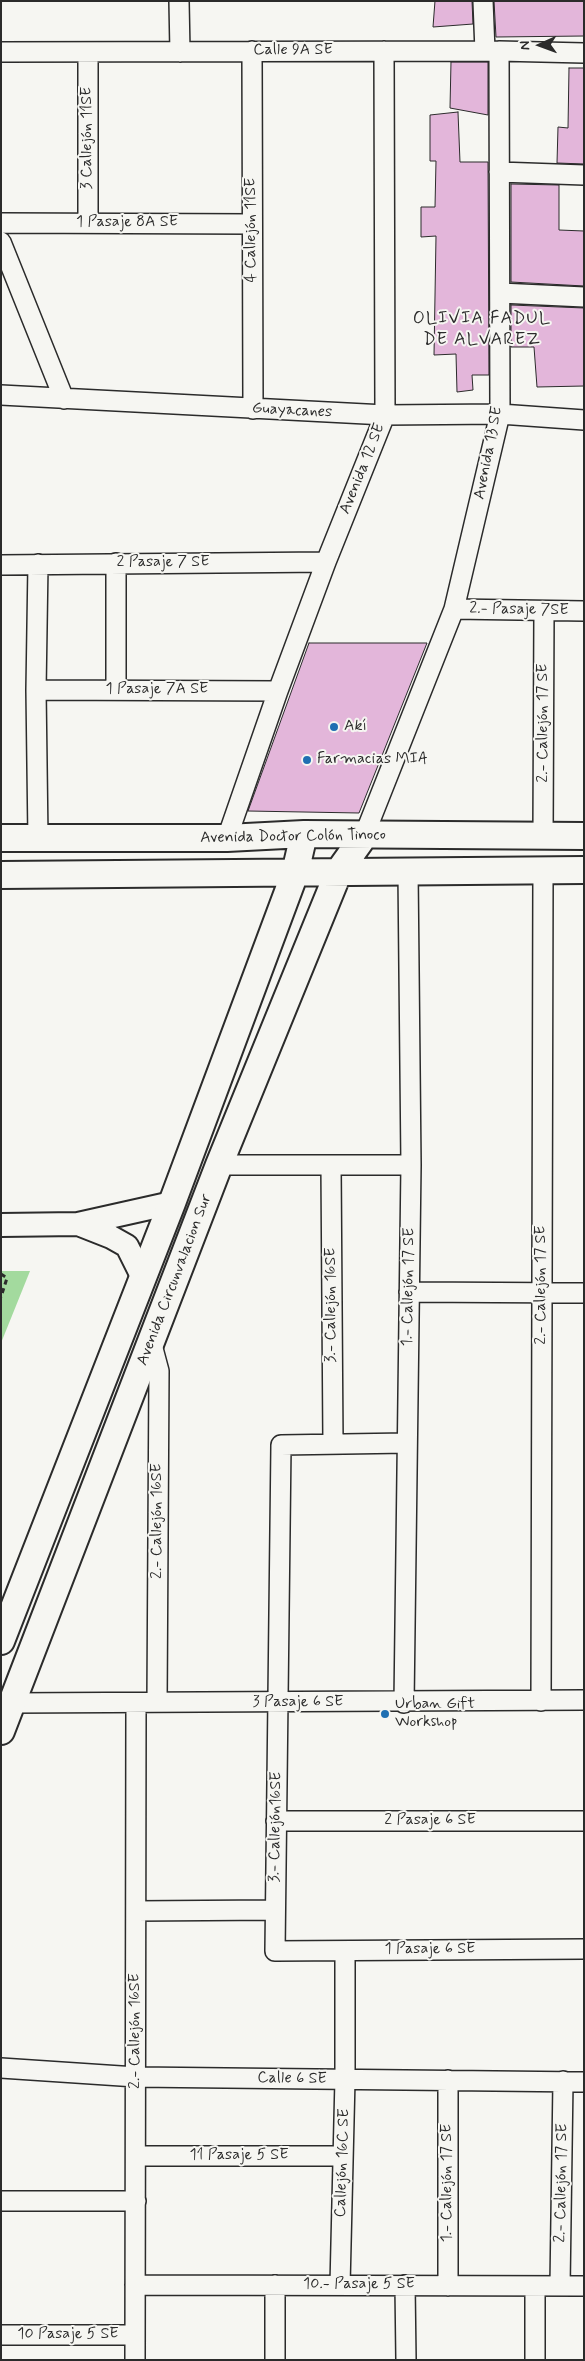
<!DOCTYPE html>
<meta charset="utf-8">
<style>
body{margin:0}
#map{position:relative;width:585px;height:2361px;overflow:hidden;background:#f6f6f2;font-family:Mynerve,sans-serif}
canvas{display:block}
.frame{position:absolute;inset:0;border:2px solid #2b2b2b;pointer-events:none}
.north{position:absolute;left:515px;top:20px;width:50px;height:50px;-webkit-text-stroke:4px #f6f6f2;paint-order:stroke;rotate:268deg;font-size:14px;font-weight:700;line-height:20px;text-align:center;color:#2b2b2b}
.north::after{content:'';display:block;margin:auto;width:18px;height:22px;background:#2b2b2b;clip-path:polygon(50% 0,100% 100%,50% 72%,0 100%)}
</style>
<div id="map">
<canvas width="585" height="2361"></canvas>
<div class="frame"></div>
<div class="north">N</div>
</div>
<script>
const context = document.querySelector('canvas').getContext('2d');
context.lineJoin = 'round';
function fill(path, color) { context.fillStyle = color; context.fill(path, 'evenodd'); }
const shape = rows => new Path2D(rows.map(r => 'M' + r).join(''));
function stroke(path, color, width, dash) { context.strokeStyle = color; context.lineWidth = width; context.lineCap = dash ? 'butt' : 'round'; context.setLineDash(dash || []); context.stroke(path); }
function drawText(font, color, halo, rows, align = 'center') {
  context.font = font + ' Mynerve,sans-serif'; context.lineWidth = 4; context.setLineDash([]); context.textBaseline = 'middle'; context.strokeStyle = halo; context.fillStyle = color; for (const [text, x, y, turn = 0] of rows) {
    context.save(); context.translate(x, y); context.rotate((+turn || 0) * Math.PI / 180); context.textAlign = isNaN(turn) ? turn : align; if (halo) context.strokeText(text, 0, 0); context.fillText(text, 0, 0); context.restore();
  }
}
fill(shape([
 [1,1271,30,1271,1,1343]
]), '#a3da9e');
const building = shape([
 [435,1,472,1,473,24,433,27,435,1],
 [494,1,584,1,584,36,496,37,494,1],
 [451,62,488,62,488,115,450,108,451,62],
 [569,68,584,68,584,164,557,163,558,127,568,128,569,68],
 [458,112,460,162,488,162,489,375,472,375,473,390,457,392,456,354,434,355,436,236,421,237,421,207,435,207,436,161,430,161,430,115,458,112],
 [511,184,559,185,559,230,584,231,584,286,511,282,511,184],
 [511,305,584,308,584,386,537,387,534,347,511,347,511,305],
 [309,643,427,643,359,813,248,811,309,643]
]);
fill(building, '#e3b6da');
stroke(building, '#2b2b2b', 1);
const minor = shape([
 [179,1,180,52],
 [483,1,485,51],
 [252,51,253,409],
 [1,52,499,51,584,53],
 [88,52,88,223],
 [499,172,584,175],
 [1,223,252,224],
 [1,242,64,399],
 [500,293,584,297],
 [1,395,385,415,500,414,584,420],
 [38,564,36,690,38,839],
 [1,565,326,562],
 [454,609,584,611],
 [36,690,278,691],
 [116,690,116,563],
 [543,835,544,611],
 [364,836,454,609,500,414,499,51],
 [227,838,278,691,326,562,385,415,384,51],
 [219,1165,411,1165],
 [331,1165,333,1444],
 [409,1292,584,1293],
 [151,1341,159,1371,157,1702],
 [407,1443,281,1445,275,1951,584,1949],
 [541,1701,543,870],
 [12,1703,584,1700],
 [404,1703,411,1165,408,871],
 [276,1821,584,1821],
 [136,1911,274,1910],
 [1,2068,136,2077,584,2082],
 [136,2156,343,2156],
 [1,2201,136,2201],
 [135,2285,584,2286],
 [275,2285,275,2360],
 [340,2285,345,2079,345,1951],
 [405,2285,406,2360],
 [448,2286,448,2080],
 [560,2286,563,2081],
 [1,2335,135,2335],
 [135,2360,136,1703],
 [535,2360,535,2286]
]);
const tertiary = shape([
 [78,1224,111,1237,127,1246,143,1278],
 [1,1225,78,1224,172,1203]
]);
const secondary = shape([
 [1,838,227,838,304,834,584,836],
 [1,875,584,870],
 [1,1641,172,1203,295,873,304,834],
 [1,1731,219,1165,339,871,364,836]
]);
stroke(minor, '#2b2b2b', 22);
stroke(tertiary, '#2b2b2b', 26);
stroke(secondary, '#2b2b2b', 30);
stroke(shape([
 [1,1274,7,1278,1,1297]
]), '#2b2b2b', 3, [5, 4]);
stroke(minor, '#f6f6f2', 19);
stroke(tertiary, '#f6f6f2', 22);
stroke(secondary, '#f6f6f2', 26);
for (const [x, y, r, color] of [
 [334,727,5,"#1f6fb2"],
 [307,760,5,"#1f6fb2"],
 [385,1714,5,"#1f6fb2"]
]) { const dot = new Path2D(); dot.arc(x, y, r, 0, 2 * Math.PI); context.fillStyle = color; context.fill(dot); stroke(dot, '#f6f6f2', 2); }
drawText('16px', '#2b2b2b', '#f6f6f2', [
 ["Calle 9A SE",293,51],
 ["3 Callejón 11SE",88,138,-90],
 ["1 Pasaje 8A SE",127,223],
 ["4 Callejón 11SE",252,230,-90],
 ["Guayacanes",292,411,3],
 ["Avenida 13 SE",489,453,-79],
 ["Avenida 12 SE",363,469,-68],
 ["2 Pasaje 7 SE",163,563],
 ["2.- Pasaje 7SE",519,610,1],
 ["1 Pasaje 7A SE",157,690],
 ["2.- Callejón 17 SE",544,723,-90],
 ["Avenida Doctor Colón Tinoco",293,837,-1],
 ["Avenida Circunvalacion Sur",175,1280,-69],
 ["2.- Callejón 17 SE",542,1285,-90],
 ["1.- Callejón 17 SE",409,1287,-89],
 ["3.- Callejón 16SE",332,1305,-90],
 ["2.- Callejón 16SE",158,1521,-90],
 ["3 Pasaje 6 SE",298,1703],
 ["2 Pasaje 6 SE",430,1821],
 ["3.- Callejón16SE",276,1827,-89],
 ["1 Pasaje 6 SE",430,1950],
 ["2.- Callejón 16SE",136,2031,-90],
 ["Calle 6 SE",292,2079,1],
 ["11 Pasaje 5 SE",239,2156],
 ["Callejón 16C SE",343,2163,-88],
 ["1.- Callejón 17 SE",448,2183,-90],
 ["2.- Callejón 17 SE",562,2183,-89],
 ["10.- Pasaje 5 SE",359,2285],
 ["10 Pasaje 5 SE",68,2335]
]);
drawText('16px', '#2b2b2b', '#f6f6f2', [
 ["Akí",344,727],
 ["Farmacias MIA",317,760],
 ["Urban Gift",395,1705],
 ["Workshop",395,1723]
], 'left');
context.letterSpacing = '1px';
drawText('18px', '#2b2b2b', '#f6f6f2', [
 ["OLIVIA FADUL",482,319],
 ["DE ALVAREZ",482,340]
]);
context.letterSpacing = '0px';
</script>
